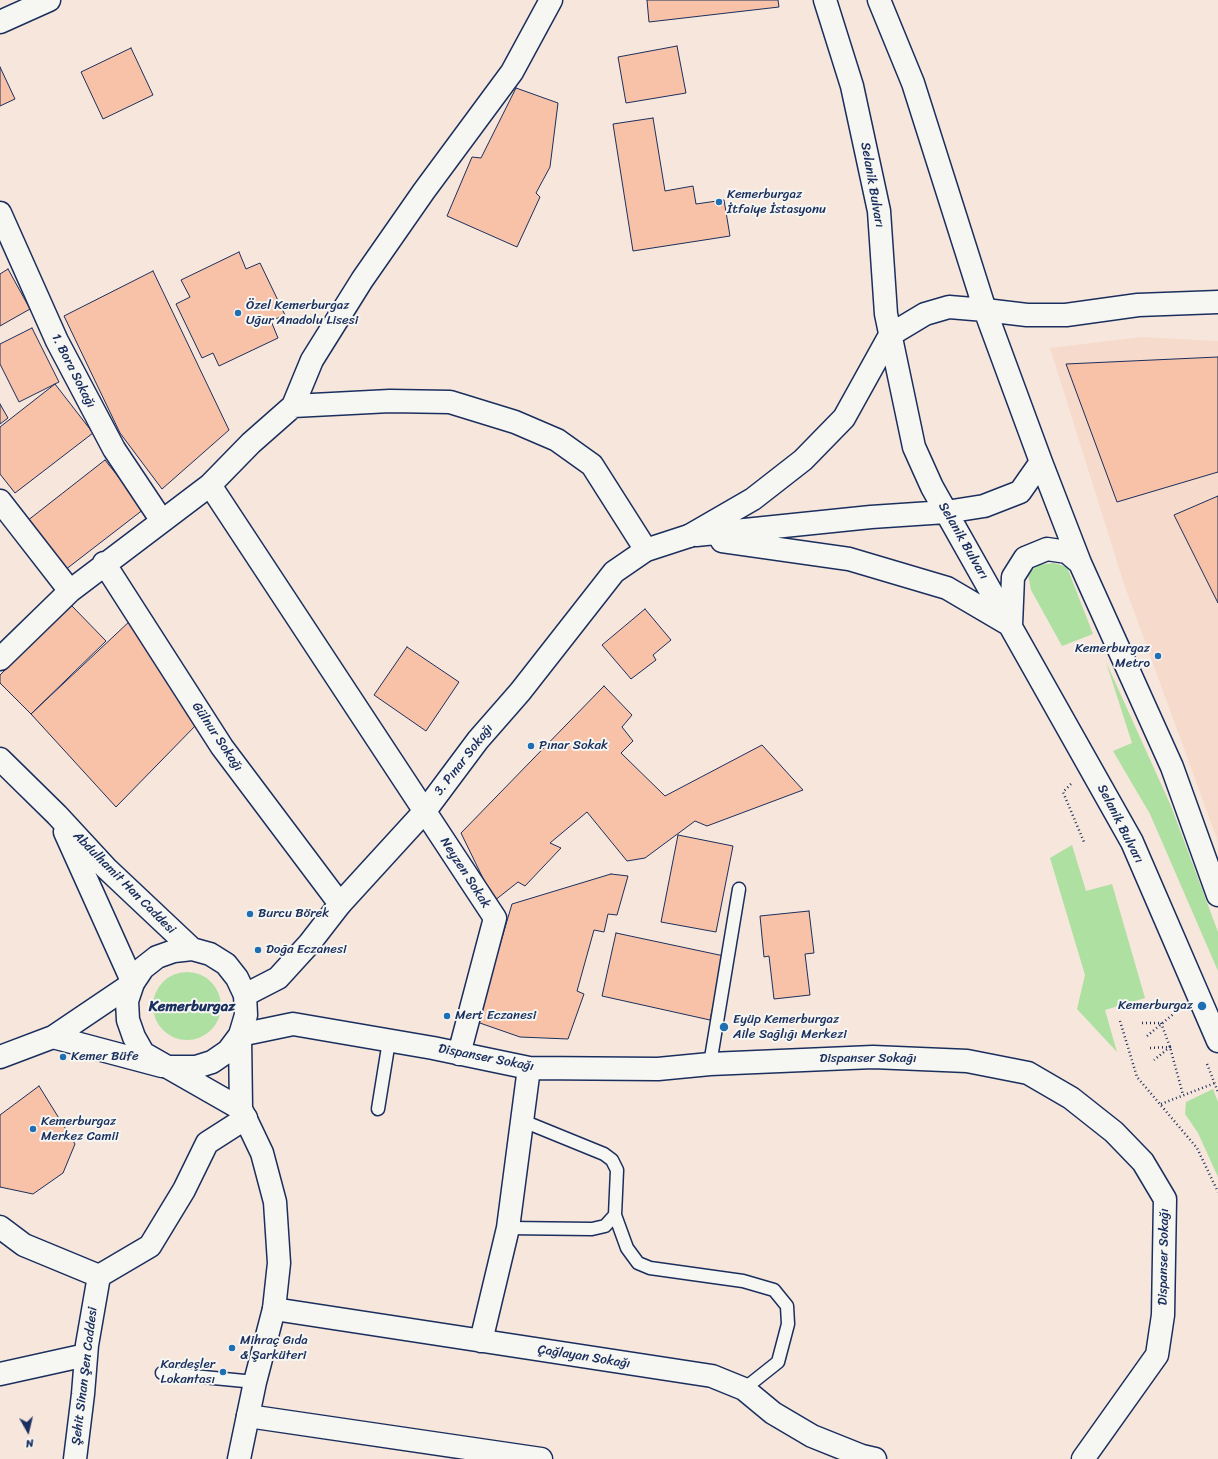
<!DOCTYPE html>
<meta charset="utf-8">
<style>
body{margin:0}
#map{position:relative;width:1218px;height:1459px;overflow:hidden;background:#f6e6dc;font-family:Sriracha,sans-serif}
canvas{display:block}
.north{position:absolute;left:8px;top:1411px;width:40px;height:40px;-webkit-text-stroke:3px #f6f6f2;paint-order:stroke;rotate:172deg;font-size:11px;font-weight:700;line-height:16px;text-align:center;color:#1b2f5e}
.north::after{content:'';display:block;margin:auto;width:14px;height:18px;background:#1b2f5e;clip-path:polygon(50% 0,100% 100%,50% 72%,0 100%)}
</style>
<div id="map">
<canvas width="1218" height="1459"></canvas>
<div class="north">N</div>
</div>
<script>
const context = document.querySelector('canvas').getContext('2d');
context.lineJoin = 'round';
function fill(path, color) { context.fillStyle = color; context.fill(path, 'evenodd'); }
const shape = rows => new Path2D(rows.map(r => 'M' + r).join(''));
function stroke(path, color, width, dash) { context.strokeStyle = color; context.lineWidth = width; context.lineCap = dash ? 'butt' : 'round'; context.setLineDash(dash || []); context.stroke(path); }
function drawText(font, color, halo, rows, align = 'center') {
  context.font = font + ' Sriracha,sans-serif'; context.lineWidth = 4; context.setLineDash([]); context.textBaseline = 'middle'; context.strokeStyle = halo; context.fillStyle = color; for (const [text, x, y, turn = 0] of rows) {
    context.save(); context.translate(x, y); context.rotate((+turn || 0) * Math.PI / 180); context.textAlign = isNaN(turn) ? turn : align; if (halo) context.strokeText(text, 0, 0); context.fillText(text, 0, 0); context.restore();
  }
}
fill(shape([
 [1142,337,1218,341,1218,842,1124,584,1050,348]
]), '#f6dbcc');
fill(shape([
 [1054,563,1067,567,1093,634,1062,646,1031,590,1028,574,1038,565],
 [1106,662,1171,806,1218,932,1218,971,1150,814,1113,751,1132,743],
 [1072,845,1086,891,1112,884,1145,998,1105,1010,1117,1052,1077,1009,1085,975,1050,858],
 '153 1006a34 34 0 1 1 68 0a34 34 0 1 1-68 0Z',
 [1213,1089,1218,1102,1218,1177,1198,1133,1185,1114,1186,1102]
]), '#ade0a1');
const building = shape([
 [647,0,778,0,779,7,649,22,647,0],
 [677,46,686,93,626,103,618,57,677,46],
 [131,48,153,95,103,119,81,72,131,48],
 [0,67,15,99,0,106,0,67],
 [516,88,558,103,550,167,536,193,540,197,517,247,447,216,472,157,481,158,516,88],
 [653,118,665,191,693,186,696,204,724,200,730,236,633,251,613,124,653,118],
 [239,252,246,269,260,263,285,315,271,321,278,338,219,366,213,353,202,358,176,304,190,297,181,280,239,252],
 [8,269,30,309,0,326,0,274,8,269],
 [153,271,229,430,162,489,120,433,64,316,153,271],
 [32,328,59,382,19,402,0,364,0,344,32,328],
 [1218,357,1218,472,1117,502,1066,364,1218,357],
 [55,384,93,433,15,493,0,474,0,427,55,384],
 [0,404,8,418,0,424,0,404],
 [105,460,144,509,65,570,27,521,105,460],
 [1218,496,1218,603,1174,515,1218,496],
 [71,605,106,641,31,714,0,683,0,675,71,605],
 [645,609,671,640,653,655,656,660,631,679,602,645,645,609],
 [131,620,199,722,116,807,31,714,131,620],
 [407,647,459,682,426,731,374,695,407,647],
 [604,686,632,715,622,727,633,741,621,753,665,796,762,745,803,790,707,826,695,821,645,858,627,861,587,812,550,843,561,848,525,886,518,882,494,901,461,833,604,686],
 [678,835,733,846,716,932,661,922,678,835],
 [611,874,628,876,617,915,608,914,604,932,594,930,577,991,584,994,568,1039,520,1037,477,1022,512,904,611,874],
 [809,911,814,953,805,954,810,995,774,999,769,956,764,957,760,916,809,911],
 [616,933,724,956,710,1020,602,996,616,933],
 [39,1086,75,1144,63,1173,33,1194,0,1187,0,1115,39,1086]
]);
fill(building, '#f7c2a8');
stroke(building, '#1b2f5e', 1);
const service = shape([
 [710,1064,739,889],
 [378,1109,389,1041],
 [615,1215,627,1248,638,1263,650,1268,743,1281,774,1290,787,1306,788,1324,778,1362,744,1389],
 [508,1228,592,1229,605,1226,615,1215,617,1170,612,1160,604,1154,523,1121],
 [162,1373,255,1382]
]);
const minor = shape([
 [0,22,49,0],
 [0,213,57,341,114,449,162,521],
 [985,310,1027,315,1066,315,1138,305,1218,302],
 [293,406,312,360,362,280,424,191,512,72,551,0],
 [210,485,495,918,459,1054],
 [0,501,70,591],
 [104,563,222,747,340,904],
 [0,659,70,591,210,485,251,443,293,406,390,401,450,402,515,422,557,440,592,465,646,550],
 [240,1035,293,1024,433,1048,529,1068,658,1069,710,1064,873,1057,967,1061,1028,1073,1071,1098,1114,1132,1143,1162,1165,1199,1163,1315,1157,1355,1083,1459],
 [0,1227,24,1245,99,1276],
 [274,1309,712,1376,744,1389,773,1413,812,1436,862,1456,875,1459],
 [481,1341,508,1228,529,1068],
 [0,1374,86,1355],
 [248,1416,541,1459],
 [75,1459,83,1394,87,1345,99,1276,150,1246,184,1190,207,1143,246,1118]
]);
const tertiary = shape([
 [245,995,278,978,309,944,340,904,425,811,478,740,520,692,614,572,646,550,689,536],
 [53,1037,162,1066],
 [0,1057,53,1037,133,983]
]);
const secondary = shape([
 [0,759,57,815,106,868,192,949],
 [65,832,133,983],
 [168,1067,196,1067,212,1062,228,1051,240,1035],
 [239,1459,255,1382,274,1309,279,1263,275,1202,262,1153,241,1109,240,1035,246,1015,245,995,237,978,226,964,210,954,192,949,174,951,157,957,143,968,133,983,127,1001,128,1020,134,1037,143,1053,241,1109]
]);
const primary = shape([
 [825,0,852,86,879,211,886,314,914,447,932,487,1132,842,1218,1041],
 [879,0,913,83,985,310,1041,462,1080,563,1172,767,1218,895],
 [696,535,871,517,946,512,984,506,1020,492,1041,462],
 [689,536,753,499,803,460,844,418,890,335,925,314,949,307,985,310],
 [722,541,849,559,947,588,1010,625],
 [1011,625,1013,577,1025,558,1047,549,1067,552,1080,563]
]);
stroke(service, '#1b2f5e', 15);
stroke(minor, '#1b2f5e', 25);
stroke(tertiary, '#1b2f5e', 25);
stroke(secondary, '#1b2f5e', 25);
stroke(primary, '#1b2f5e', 25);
stroke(shape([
 [1071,784,1063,792,1084,842],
 [1120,1021,1137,1077,1197,1148,1218,1192],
 [1142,1023,1161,1023],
 [1161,1023,1170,1047,1183,1095],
 [1147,1036,1177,1011],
 [1150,1048,1170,1047,1154,1060],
 [1207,1064,1218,1092],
 [1161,1104,1215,1083]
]), '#1b2f5e', 2.5, [1, 3]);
stroke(service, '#f6f6f2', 12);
stroke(minor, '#f6f6f2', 22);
stroke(tertiary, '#f6f6f2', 22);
stroke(secondary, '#f6f6f2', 22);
stroke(primary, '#f6f6f2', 22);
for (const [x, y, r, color] of [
 [719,202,4,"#1f6fb2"],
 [238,313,4,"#1f6fb2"],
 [1158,656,4,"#1f6fb2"],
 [531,746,4,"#1f6fb2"],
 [250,914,4,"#1f6fb2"],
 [258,950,4,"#1f6fb2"],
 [1202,1006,5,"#1f6fb2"],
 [447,1016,4,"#1f6fb2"],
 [724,1027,5,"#1f6fb2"],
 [63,1057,4,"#1f6fb2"],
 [33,1129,4,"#1f6fb2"],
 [232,1348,4,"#1f6fb2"],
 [223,1372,4,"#1f6fb2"]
]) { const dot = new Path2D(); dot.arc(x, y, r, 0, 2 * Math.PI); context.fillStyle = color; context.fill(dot); stroke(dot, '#f6f6f2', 1.5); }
drawText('13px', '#1b2f5e', '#f6f6f2', [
 ["Selanik Bulvarı",872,185,80],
 ["1. Bora Sokağı",73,371,63],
 ["Selanik Bulvarı",963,541,60],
 ["Gülnur Sokağı",217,737,56],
 ["3. Pınar Sokağı",464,760,-52],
 ["Selanik Bulvarı",1120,824,63],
 ["Neyzen Sokak",465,873,57],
 ["Abdulhamit Han Caddesi",124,883,45],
 ["Dispanser Sokağı",486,1058,11],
 ["Dispanser Sokağı",868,1059],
 ["Dispanser Sokağı",1164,1257,-89],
 ["Çağlayan Sokağı",584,1357,9],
 ["Şehit Sinan Şen Caddesi",85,1376,-83]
]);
drawText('13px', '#1b2f5e', '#f6f6f2', [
 ["Kemerburgaz",727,195],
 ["İtfaiye İstasyonu",727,210],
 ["Özel Kemerburgaz",246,306],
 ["Uğur Anadolu Lisesi",246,321],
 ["Kemerburgaz",1150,649,"right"],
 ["Metro",1150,664,"right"],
 ["Pınar Sokak",539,746],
 ["Burcu Börek",258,914],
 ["Doğa Eczanesi",266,950],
 ["Kemerburgaz",1193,1006,"right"],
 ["Mert Eczanesi",455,1016],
 ["Eyüp Kemerburgaz",733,1020],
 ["Aile Sağlığı Merkezi",733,1035],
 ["Kemer Büfe",71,1057],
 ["Kemerburgaz",41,1122],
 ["Merkez Camii",41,1137],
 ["Mihraç Gıda",240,1341],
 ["& Şarküteri",240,1356],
 ["Kardeşler",215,1365,"right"],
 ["Lokantası",215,1380,"right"]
], 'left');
drawText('bold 15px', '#1b2f5e', '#f6f6f2', [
 ["Kemerburgaz",192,1007]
]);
</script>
